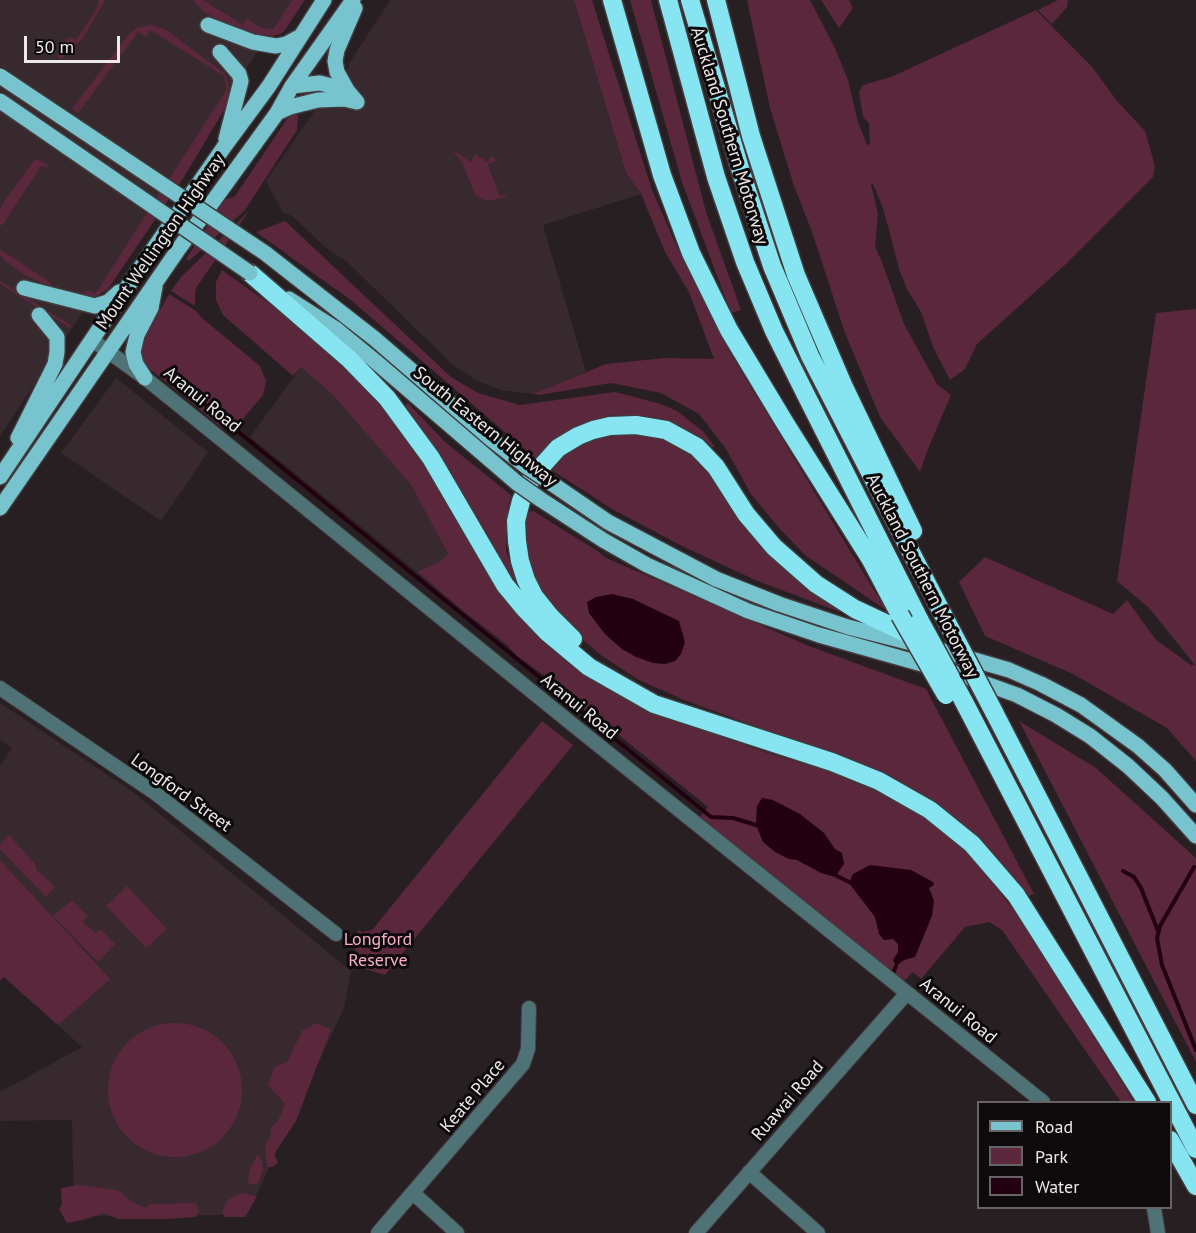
<!DOCTYPE html>
<style>
body{margin:0}
#map{position:relative;width:1196px;height:1233px;overflow:hidden;background:#271f22;font-family:"PT Sans",sans-serif}
canvas{display:block}
.legend{position:absolute;left:977px;top:1101px;width:195px;height:108px;box-sizing:border-box;background:#0d0a0b;border:2px solid #676364;margin:0;padding:8px 10px;list-style:none;font-size:18px;color:#ede8e9}
.legend li{display:flex;align-items:center;gap:12px;height:30px}
.legend b{width:30px;border:2px solid #676364}
.scale{position:absolute;left:24px;top:36px;width:96px;height:27px;box-sizing:border-box;border:3px solid #ede8e9;border-top:0;padding-left:8px;font-size:18px;line-height:21px;white-space:nowrap;color:#ede8e9;-webkit-text-stroke:4px #0d0a0b;paint-order:stroke}
</style>
<div id="map">
<canvas width="1196" height="1233"></canvas>
<ul class="legend">
<li><b style="height:8px;background:#78c4ce"></b>Road</li>
<li><b style="height:16px;background:#5b273c"></b>Park</li>
<li><b style="height:16px;background:#23000f"></b>Water</li>
</ul>
<div class="scale">50 m</div>
</div>
<script>
const context = document.querySelector('canvas').getContext('2d');
context.lineJoin = 'round';
function fill(path, color) { context.fillStyle = color; context.fill(path, 'evenodd'); }
const shape = rows => new Path2D(rows.map(r => 'M' + r).join(''));
function stroke(path, color, width, dash) { context.strokeStyle = color; context.lineWidth = width; context.lineCap = dash ? 'butt' : 'round'; context.setLineDash(dash || []); context.stroke(path); }
function drawText(font, color, halo, rows, align = 'center') {
  context.font = font + ' "PT Sans",sans-serif'; context.lineWidth = 6; context.setLineDash([]); context.textBaseline = 'middle'; context.strokeStyle = halo; context.fillStyle = color; for (const [text, x, y, turn = 0] of rows) {
    context.save(); context.translate(x, y); context.rotate((+turn || 0) * Math.PI / 180); context.textAlign = isNaN(turn) ? turn : align; if (halo) context.strokeText(text, 0, 0); context.fillText(text, 0, 0); context.restore();
  }
}
fill(shape([
 [0,0,292,0,0,436],
 [390,0,574,0,626,173,641,194,543,225,586,372,533,394,500,390,476,380,452,364,347,262,325,247,292,216,283,213,266,181,318,106,345,105,351,108,361,93,350,81,347,71,350,62],
 [301,367,334,396,411,485,450,558,417,572,250,437],
 [116,378,208,452,161,521,61,453],
 [0,703,133,792,351,971,344,1008,247,1215,74,1216,72,1120,0,1121,0,1092,82,1047,4,977,87,955,0,860,0,766,12,748,0,740]
]), '#37292d');
fill(shape([
 [99,0,105,0,82,40,70,48,61,60,57,56,69,36,76,40,97,8],
 [193,0,203,0,243,25,247,18,261,28,273,29,292,0,305,0,285,30,281,34,272,36,249,33,223,24,202,10],
 [574,0,592,0,652,190,676,245,729,351,886,610,806,556,779,528,751,494,726,449,699,414,661,393,611,383,539,395,533,394,606,364,665,358,714,359,689,292,665,252,641,194,626,173],
 [630,0,651,0,706,212,741,310,731,313,682,182],
 [747,0,810,0,835,48,848,80,858,122,867,145,870,144,869,123,863,117,859,92,863,85,891,77,1036,10,1093,68,1117,101,1145,131,1155,166,1153,177,1066,264,977,344,965,369,950,380,933,347,921,312,907,289,900,272,883,208,873,184,871,184,878,214,875,247,882,262,904,324,937,384,951,395,928,449,920,472,880,417,845,333,812,232,793,183,770,108],
 [821,0,849,0,853,8,839,28],
 [1058,0,1068,0,1067,7,1052,24,1038,10],
 [150,25,165,29,224,73,229,83,227,105,184,177,108,289,95,297,82,296,82,293,88,290,95,294,227,89,224,76,150,30,146,37,138,32,78,113,72,109,128,35,136,28],
 [295,112,298,116,297,130,245,210,189,261,186,259,224,200,235,196,287,119],
 [452,150,471,162,475,154,487,162,491,156,493,157,496,161,488,164,499,196,505,195,506,197,487,201,475,195,462,162],
 [35,159,43,162,50,168,41,166,2,226,0,224,0,210,3,203],
 [249,211,198,285,195,291,195,306,171,291,181,277],
 [285,221,451,377,478,393,520,405,615,392,661,404,677,411,704,432,715,447,712,447,694,435,653,419,610,415,580,426,553,441,535,458,352,301,256,232],
 [0,249,51,283,50,287,25,275,5,261,0,255],
 [222,270,271,305,327,351,385,408,415,447,472,547,507,597,577,665,619,695,656,714,768,753,845,776,911,806,962,845,1017,914,1134,1102,1121,1102,1002,930,989,922,965,927,921,979,913,972,904,981,700,817,708,807,605,724,582,708,582,705,576,701,572,700,549,681,549,679,517,656,507,645,462,610,417,572,441,561,448,554,411,485,334,396,301,367,293,376,223,315,216,300,216,282],
 [0,281,72,326,70,328,0,284],
 [169,294,196,311,202,318,260,366,266,381,263,395,237,426,227,429,222,428,144,364,138,348,142,348,147,333],
 [1196,309,1196,761,1167,728,1073,674,985,636,959,582,985,557,1113,614,1127,600,1156,640,1191,665,1195,665,1149,608,1117,581,1156,313],
 [408,403,445,442,511,495,507,515,506,551,514,575,524,590,520,594,402,408],
 [630,429,668,437,704,461,842,607,840,612,755,580,680,545,612,509,547,467,568,447,595,435],
 [533,511,596,550,606,558,809,646,926,689,1034,894,1025,897,878,771,684,700,639,680,602,656,565,625,533,583,522,550,523,513],
 [542,721,573,745,385,975,365,969,351,941,359,930,362,932,372,930],
 [1019,721,1096,768,1196,858,1196,1062],
 [9,835,36,865,36,869,55,887,46,897,0,849,0,844],
 [0,860,110,979,58,1025,4,977,0,981],
 [127,886,167,929,146,948,106,906],
 [72,900,88,916,83,922,96,933,100,929,115,944,98,962,53,916],
 '108 1090a67 67 0 1 1 134 0a67 67 0 1 1-134 0Z',
 [316,1023,331,1029,296,1121,274,1154,278,1163,272,1167,267,1167,265,1145,271,1135,271,1127,278,1121,285,1104,268,1085,274,1067,287,1062,302,1031],
 [257,1155,262,1161,263,1170,258,1183,252,1185,248,1182,249,1171],
 [78,1185,118,1190,131,1201,145,1208,150,1204,196,1203,199,1212,195,1217,168,1219,118,1219,104,1213,83,1220,67,1223,59,1209,62,1205,61,1188],
 [240,1193,257,1196,245,1217,225,1217,222,1211,228,1200]
]), '#5b273c');
fill(shape([
 [612,594,633,599,679,621,685,642,681,654,675,661,665,664,653,663,636,657,622,649,605,634,589,613,587,602,596,597],
 [762,798,773,800,800,814,824,833,835,849,842,853,843,858,844,864,835,877,821,873,797,860,789,859,775,852,763,842,756,825,757,806],
 [870,865,911,870,933,882,934,885,929,888,934,901,932,916,915,957,904,960,896,966,893,960,898,952,898,944,893,939,884,940,879,934,875,917,849,883,853,874]
]), '#23000f');
stroke(shape([
 [198,399,711,817,733,818,756,825],
 [1194,867,1160,926,1157,938,1162,965,1196,1050],
 [1123,871,1134,877,1141,888,1158,931],
 [837,876,849,882],
 [894,971,896,966]
]), '#23000f', 4);
const minor = shape([
 [92,340,145,378,206,427,567,720,1043,1102],
 [0,688,155,793,336,934],
 [749,1172,818,1233],
 [413,1193,457,1233],
 [1154,1208,1158,1233],
 [378,1233,523,1064,528,1049,529,1008],
 [696,1233,907,993]
]);
const major = shape([
 [355,8,337,50,335,61,337,72,347,90,357,102],
 [208,25,253,42,276,46,286,44,301,36],
 [220,52,239,74,241,81,226,139],
 [292,86,320,83,347,90],
 [277,113,290,107,318,100,344,99,357,102],
 [265,253,375,339,491,439,527,467],
 [24,288,95,306,108,302,119,292],
 [289,299,336,329,375,361,517,483],
 [145,378,136,364,133,352,137,335,151,308,155,287],
 [18,438,55,364,57,352,57,337,39,315],
 [0,477,134,277,224,147,269,86,324,0],
 [551,483,608,522,716,579,779,604,848,627,947,652,1009,670,1041,684,1081,705,1138,746,1165,770,1196,805],
 [540,499,603,540,647,565,748,611,819,635,961,675,1017,695,1056,715,1090,736,1128,766,1162,798,1196,836],
 [0,508,180,247,277,113,292,86,353,0]
]);
const highway = shape([
 [612,0,662,175,691,253,729,330,785,423,871,560,900,615],
 [668,0,716,177,745,262,774,331,808,399,920,621],
 [690,0,742,175,772,266,810,356,951,630],
 [716,0,751,136,796,275,844,387,913,531],
 [250,273,349,359,387,398,431,458,505,585,524,608,547,632,589,667,654,704,832,762,879,781,930,810,972,844,1016,895,1147,1102],
 [573,639,550,616,534,596,526,580,520,561,517,541,516,521,521,501,532,477,558,448,578,436,593,430,610,426,636,425,666,430,697,447,716,467,746,514,774,547,816,584,855,609,919,639],
 [963,700,1196,1149],
 [994,712,1196,1105],
 [1170,1140,1196,1186]
]);
stroke(minor, '#433b3e', 16);
stroke(major, '#433b3e', 18);
stroke(highway, '#433b3e', 21);
stroke(minor, '#4f7277', 14);
stroke(major, '#78c4ce', 15);
stroke(highway, '#87e4f1', 18);
const majorBridge = shape([
 [0,76,265,253],
 [0,101,250,273],
 [527,467,551,483],
 [517,483,540,499]
]);
const highwayBridge = shape([
 [900,615,946,695],
 [920,621,963,700],
 [951,630,994,712]
]);
stroke(majorBridge, '#433b3e', 18, []);
stroke(highwayBridge, '#433b3e', 21, []);
stroke(majorBridge, '#78c4ce', 15);
stroke(highwayBridge, '#87e4f1', 18);
drawText('18px', '#ede8e9', '#0d0a0b', [
 ["Auckland Southern Motorway",729,136,73],
 ["Mount Wellington Highway",161,242,-55],
 ["Aranui Road",202,400,39],
 ["South Eastern Highway",485,427,39],
 ["Auckland Southern Motorway",922,576,63],
 ["Aranui Road",579,707,39],
 ["Longford Street",181,793,36],
 ["Aranui Road",958,1011,39],
 ["Keate Place",473,1096,-50],
 ["Ruawai Road",788,1101,-49]
]);
drawText('18px', '#fbadc8', '#0d0a0b', [
 ["Longford",378,940],
 ["Reserve",378,961]
]);
</script>
